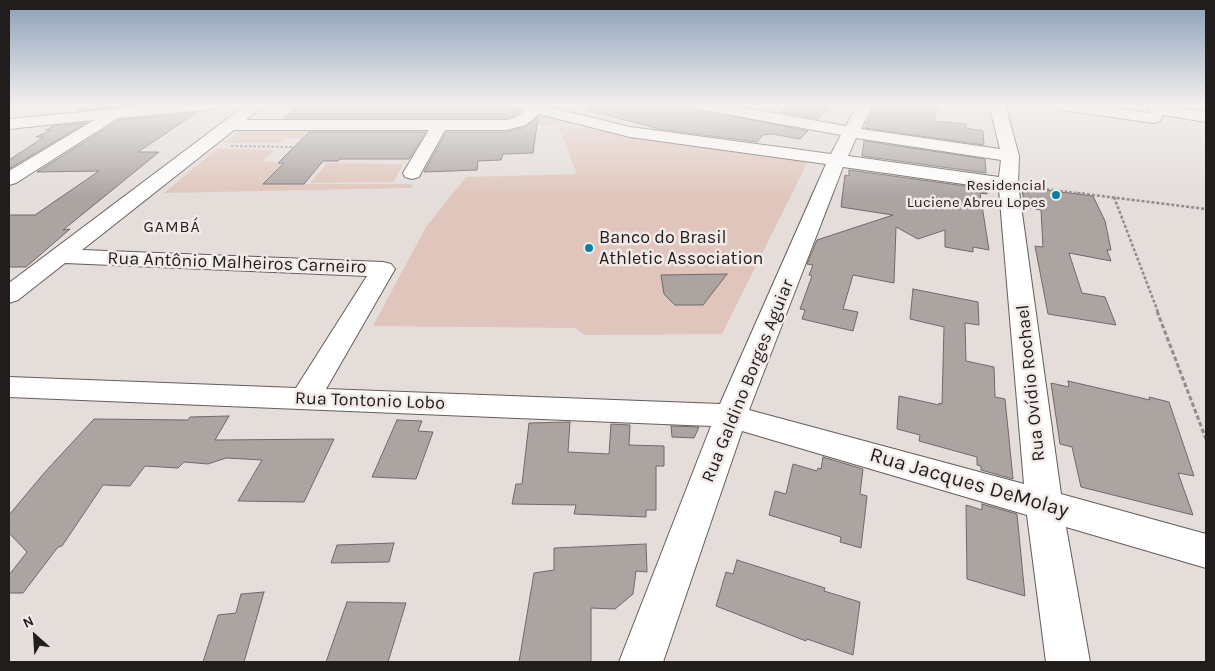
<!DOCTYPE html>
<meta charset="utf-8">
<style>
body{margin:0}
#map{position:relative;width:1215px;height:671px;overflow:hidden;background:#e4ddda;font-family:Karla,sans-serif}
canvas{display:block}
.frame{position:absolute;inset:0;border:10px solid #201d1c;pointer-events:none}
.north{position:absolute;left:10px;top:611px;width:50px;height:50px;-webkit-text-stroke:4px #f2eae7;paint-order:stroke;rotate:334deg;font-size:14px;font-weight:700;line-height:20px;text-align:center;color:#201d1c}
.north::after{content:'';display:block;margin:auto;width:18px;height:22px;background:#201d1c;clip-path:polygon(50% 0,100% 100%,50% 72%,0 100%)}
</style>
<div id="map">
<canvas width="1215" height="671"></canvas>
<div class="frame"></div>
<div class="north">N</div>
</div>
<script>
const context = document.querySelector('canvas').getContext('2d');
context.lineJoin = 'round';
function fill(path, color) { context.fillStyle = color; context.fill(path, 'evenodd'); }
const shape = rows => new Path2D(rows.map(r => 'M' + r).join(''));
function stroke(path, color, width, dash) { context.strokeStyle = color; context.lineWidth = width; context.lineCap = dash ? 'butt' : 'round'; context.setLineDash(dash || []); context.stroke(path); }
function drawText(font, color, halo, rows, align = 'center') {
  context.font = font + ' Karla,sans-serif'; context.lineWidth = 5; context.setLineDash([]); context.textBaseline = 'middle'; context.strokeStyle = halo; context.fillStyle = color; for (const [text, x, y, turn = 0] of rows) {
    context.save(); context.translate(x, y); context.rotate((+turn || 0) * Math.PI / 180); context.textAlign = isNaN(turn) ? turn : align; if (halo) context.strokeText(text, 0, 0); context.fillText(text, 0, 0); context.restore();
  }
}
fill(shape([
 [541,112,575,121,569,125,520,125],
 [558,126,593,129,809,159,722,334,585,335,575,328,373,326,426,227,466,177,577,174],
 [425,128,418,139,285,139,280,143,224,143,239,131],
 [217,149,274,150,263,161,284,163,264,184,413,184,411,188,164,193],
 [327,163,403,164,394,182,310,183]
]), '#dfc5bb');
const building = shape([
 [91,104,147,104,77,111,91,104],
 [300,104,480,104,521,111,514,116,506,118,284,118,300,104],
 [588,104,670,104,808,131,800,139,772,134,763,135,757,142,659,129,587,110,588,104],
 [788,104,831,104,818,119,781,112,788,104],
 [875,104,938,104,934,121,966,124,966,128,983,131,984,145,865,128,875,104],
 [196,113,138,152,159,152,63,230,70,229,26,267,9,267,9,215,35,215,99,171,37,172,119,120,196,113],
 [538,117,533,153,503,154,501,160,478,161,477,170,424,172,446,132,506,132,526,127,538,117],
 [86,123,9,169,9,160,44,137,36,137,51,130,46,130,53,126,86,123],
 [309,132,426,132,409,159,340,159,338,161,323,161,304,184,263,184,284,163,278,163,309,132],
 [864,141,985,159,986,173,862,156,864,141],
 [849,170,987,189,987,194,980,193,989,250,973,247,973,252,945,247,945,230,918,239,896,227,894,283,853,275,843,309,858,312,853,331,802,319,805,310,800,309,812,276,809,275,813,265,807,264,817,240,893,215,841,207,845,175,849,176,849,170],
 [1021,187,1093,196,1105,221,1111,250,1107,250,1111,261,1069,253,1082,293,1105,297,1116,325,1048,314,1035,246,1043,247,1041,210,1026,207,1021,187],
 [727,274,703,305,675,305,664,294,661,275,727,274],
 [913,289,978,302,979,325,965,323,966,361,994,367,995,397,1005,399,1013,479,981,470,981,466,977,465,977,457,919,441,920,435,897,429,899,396,939,405,939,403,942,404,944,327,910,319,913,289],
 [1068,381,1150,400,1149,397,1169,402,1194,476,1178,473,1193,515,1081,487,1072,447,1060,444,1051,383,1069,387,1068,381],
 [229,416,215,440,334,439,304,502,238,501,262,460,226,458,208,464,184,462,178,468,145,466,130,486,103,485,62,546,58,547,23,593,9,593,9,575,27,552,9,533,9,515,45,472,94,419,188,420,190,417,229,416],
 [397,420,422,421,418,431,433,432,416,479,372,477,397,420],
 [570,422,568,452,609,454,611,424,630,425,629,445,664,446,664,466,656,466,656,510,646,510,646,517,574,514,576,505,512,504,516,484,522,484,529,423,570,422],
 [671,426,699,427,694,438,672,437,671,426],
 [823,457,863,469,860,494,867,496,861,548,840,542,841,537,769,515,775,491,786,494,793,464,817,471,818,468,821,469,823,457],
 [982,504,1017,514,1025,596,967,579,966,505,982,510,982,504],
 [394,543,389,562,331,563,337,545,394,543],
 [646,544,647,572,636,571,633,594,615,609,591,608,591,662,519,662,534,573,554,570,554,548,646,544],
 [737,560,825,588,824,591,860,602,853,655,807,639,806,641,716,606,726,572,733,574,737,560],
 [264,592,244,662,203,662,218,615,236,613,241,594,264,592],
 [347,602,406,603,388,662,326,662,347,602]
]);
fill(building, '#aba4a1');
stroke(building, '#706967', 1);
const minor = shape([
 [167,104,223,104,220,107,215,109,118,118,16,183,9,185,9,171,94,120,9,129,9,119,167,104],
 [247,104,265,104,246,120,506,120,515,118,525,110,513,107,510,104,536,104,630,127,831,154,841,135,698,109,693,107,690,104,723,104,846,126,857,104,873,104,861,129,1000,149,989,104,1005,104,1019,156,1018,184,1061,494,1206,534,1206,568,1066,527,1090,662,1046,662,1027,515,742,431,663,662,619,662,711,426,9,397,9,377,296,388,367,276,65,263,18,300,9,303,9,283,247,104],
 [539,114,630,137,826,164,720,404,326,389,395,269,391,264,383,262,82,250,234,130,429,130,403,173,405,177,412,179,419,177,421,173,445,130,506,130,526,125,539,114],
 [856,138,1001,160,999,177,848,156,856,138],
 [843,167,999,189,1024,484,749,410,843,167],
 [1048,104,1088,104,1149,113,1150,104,1166,104,1166,106,1206,112,1206,122,1163,115,1160,121,1154,123,1056,109,1051,107,1048,104]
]);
stroke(minor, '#645e5b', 2);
stroke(shape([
 [231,146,294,147],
 [1029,187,1087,194]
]), '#918c8a', 2, [2.5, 2]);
stroke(shape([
 [1077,193,1206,209],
 [1114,197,1158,312]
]), '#918c8a', 2.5, [3, 2]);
stroke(shape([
 [1157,311,1206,439]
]), '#918c8a', 3, [4.5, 2.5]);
fill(minor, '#fff');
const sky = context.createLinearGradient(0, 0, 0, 198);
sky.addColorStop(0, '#8a9eb8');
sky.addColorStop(0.53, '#f3f0ee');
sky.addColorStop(1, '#f3f0ee00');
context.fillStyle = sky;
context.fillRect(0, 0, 1215, 198);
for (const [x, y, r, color] of [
 [1056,195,5,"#0382a7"],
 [589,248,5,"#0382a7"]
]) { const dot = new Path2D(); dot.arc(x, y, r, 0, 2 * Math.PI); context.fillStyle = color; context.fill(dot); stroke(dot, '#f2eae7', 2); }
drawText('15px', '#201d1c', '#f2eae7', [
 ["Residencial",1046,186],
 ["Luciene Abreu Lopes",1046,203]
], 'right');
context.letterSpacing = '1px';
drawText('16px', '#201d1c', '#f2eae7', [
 ["GAMBÁ",172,227]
]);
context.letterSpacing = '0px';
drawText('18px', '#201d1c', '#f2eae7', [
 ["Banco do Brasil",599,238],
 ["Athletic Association",599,259]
], 'left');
drawText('18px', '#201d1c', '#f2eae7', [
 ["Rua Antônio Malheiros Carneiro",237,263,2],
 ["Rua Galdino Borges Aguiar",748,381,-68],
 ["Rua Ovídio Rochael",1031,383,-96],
 ["Rua Tontonio Lobo",370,401,2]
]);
drawText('21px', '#201d1c', '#f2eae7', [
 ["Rua Jacques DeMolay",969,483,16]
]);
</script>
